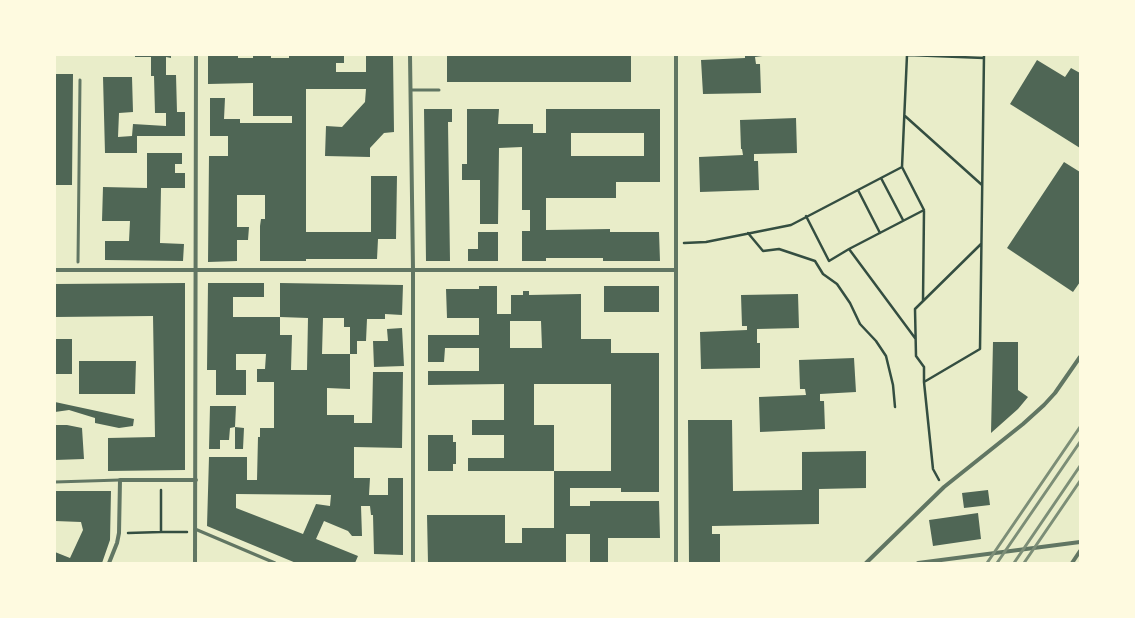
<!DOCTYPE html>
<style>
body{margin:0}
#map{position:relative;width:1135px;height:618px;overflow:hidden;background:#e9edc9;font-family:"Roboto Serif",serif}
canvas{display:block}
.frame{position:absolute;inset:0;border:56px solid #fefae0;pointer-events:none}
</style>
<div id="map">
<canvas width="1135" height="618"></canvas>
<div class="frame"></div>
</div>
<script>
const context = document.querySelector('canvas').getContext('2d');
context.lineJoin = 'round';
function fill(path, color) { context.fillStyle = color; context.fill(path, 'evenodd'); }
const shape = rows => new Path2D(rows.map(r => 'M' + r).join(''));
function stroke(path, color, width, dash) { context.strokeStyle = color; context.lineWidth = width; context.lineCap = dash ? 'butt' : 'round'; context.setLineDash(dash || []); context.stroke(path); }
fill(shape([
 [135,55,171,55,171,58,166,57,166,75,176,75,177,112,185,112,185,136,137,136,137,153,105,153,103,77,132,77,133,112,119,113,118,137,132,136,133,124,166,126,166,113,155,113,154,76,151,76,151,57,135,57],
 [208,55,238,55,238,58,253,58,253,55,271,55,271,58,289,58,289,55,344,55,344,63,336,63,336,72,366,72,366,55,393,55,394,132,384,133,370,148,370,157,325,156,326,126,342,127,365,102,366,89,306,89,306,232,371,232,371,176,397,176,396,239,378,239,377,259,306,259,306,261,260,261,260,226,261,219,265,219,265,195,237,195,237,227,249,227,248,240,237,240,237,261,208,262,209,156,228,156,228,136,210,136,210,98,225,98,224,119,240,119,240,123,292,123,292,116,253,116,253,83,208,84],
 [447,55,631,55,631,82,447,82],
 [745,55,770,55,755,57,756,64,760,64,761,93,703,94,701,60,745,58],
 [1037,60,1065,77,1071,68,1080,73,1080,148,1010,104],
 [55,74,73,74,72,185,55,185],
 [424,109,452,109,452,122,448,122,450,261,426,261],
 [467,109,499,109,498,124,533,124,533,133,546,133,546,109,660,109,660,182,616,182,616,198,546,198,546,230,610,229,610,232,659,232,660,261,603,261,603,258,546,258,546,261,522,261,522,231,530,231,530,210,522,210,522,147,499,148,498,224,480,224,480,180,462,180,462,164,467,164],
 [571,133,644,133,644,156,571,156],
 [796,118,797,153,754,154,754,161,758,161,759,190,700,192,699,157,743,155,742,149,741,149,740,120],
 [147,153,182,153,182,164,175,164,175,173,185,173,185,188,161,188,160,243,184,244,183,261,105,260,105,241,129,241,130,221,102,221,103,187,147,188],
 [1064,162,1080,172,1080,282,1073,292,1007,248],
 [478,232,498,232,498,261,468,261,468,249,478,249],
 [185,283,185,470,108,471,108,438,155,437,153,316,55,317,55,284],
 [208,283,264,283,264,297,233,297,233,317,280,317,280,283,403,285,402,315,385,314,385,319,367,319,366,341,357,341,357,354,350,354,350,327,344,327,344,318,323,318,322,354,350,354,350,389,327,388,327,415,354,415,354,423,372,423,373,372,403,372,402,448,354,447,354,478,370,478,369,495,388,495,388,478,403,478,403,555,374,554,373,515,371,515,370,506,361,506,362,536,352,536,348,531,324,521,316,539,358,556,355,563,296,563,207,526,209,457,247,457,247,480,257,480,258,437,260,437,260,428,274,428,274,382,257,382,257,369,265,369,266,354,236,354,236,370,246,370,246,395,216,395,216,370,207,370],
 [280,317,308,318,307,370,291,370,292,335,280,335],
 [236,494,331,495,330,506,316,504,303,534,236,508],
 [479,286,497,286,497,314,511,314,511,295,523,295,523,291,529,291,529,295,581,294,581,339,611,339,611,353,659,353,659,492,621,492,621,488,570,488,570,506,590,506,590,501,659,501,660,538,608,538,608,563,590,563,590,534,566,534,566,563,428,563,427,515,505,515,505,543,522,543,522,528,554,528,554,471,611,471,611,384,534,384,534,425,554,425,554,471,468,471,468,458,504,458,504,435,472,435,472,420,504,420,504,384,428,385,428,371,479,371,479,348,445,348,444,362,428,362,428,335,479,335,479,318,447,318,446,289,479,289],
 [510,321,541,321,542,348,510,348],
 [604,286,659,286,659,312,604,312],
 [798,294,799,328,757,329,757,343,760,343,760,368,701,369,700,332,747,330,747,326,742,326,741,295],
 [402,328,404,366,374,367,373,341,388,341,387,329],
 [55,339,72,339,72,374,55,374],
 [993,342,1018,342,1018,390,1028,397,1018,409,991,433],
 [854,358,856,392,820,394,820,401,824,401,825,429,760,432,759,397,806,395,805,389,800,389,799,360],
 [79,361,136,361,135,394,79,394],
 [55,402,134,419,133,426,119,428,95,423,95,418,69,410,55,412],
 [210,406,236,406,235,427,230,428,229,440,220,440,220,449,209,449],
 [688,420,732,420,733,491,802,490,802,452,866,451,866,488,819,489,819,524,712,526,712,534,720,534,720,563,689,563],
 [55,425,67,425,82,428,84,459,55,460],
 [235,427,244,428,243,449,235,449],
 [428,435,453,435,453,442,456,442,456,464,453,464,453,471,428,471],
 [988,490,990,505,964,508,962,493],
 [55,491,111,491,110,540,102,563,55,563,55,552,70,558,83,530,81,522,55,521],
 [978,513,981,539,933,546,929,520]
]), '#4f6655');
stroke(shape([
 [907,55,902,167,924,210,923,301],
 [908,55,984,58],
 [905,116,982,185],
 [881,178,903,220],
 [858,190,880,233],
 [806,216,829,261,849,249,924,210],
 [748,233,763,251,779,249,815,261,823,274,837,284,850,303,860,324,876,341,886,356,893,385,895,407],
 [684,243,706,242,791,225,902,167],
 [849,249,915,338],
 [924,382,980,349,984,55],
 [939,480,933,469,924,382,924,367,916,356,915,309,981,244],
 [161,490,161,532,187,532],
 [128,533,161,532]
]), '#344e41', 2.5);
stroke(shape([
 [411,90,439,90],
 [78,262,80,80],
 [55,482,120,480],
 [195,529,275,563]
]), '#617663', 3);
stroke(shape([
 [410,55,413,269,413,563],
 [676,55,676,563],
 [55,270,675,270],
 [109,563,117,543,119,533,120,480,196,480],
 [195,563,196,55],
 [866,563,944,487,1023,424,1044,405,1055,393,1080,357],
 [918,563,1080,542],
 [1072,563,1080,551]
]), '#617663', 4);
stroke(shape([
 [987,563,1080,427],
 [997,563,1080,442],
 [1014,563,1080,466],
 [1024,563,1080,481]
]), '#7c8e77', 3);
</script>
